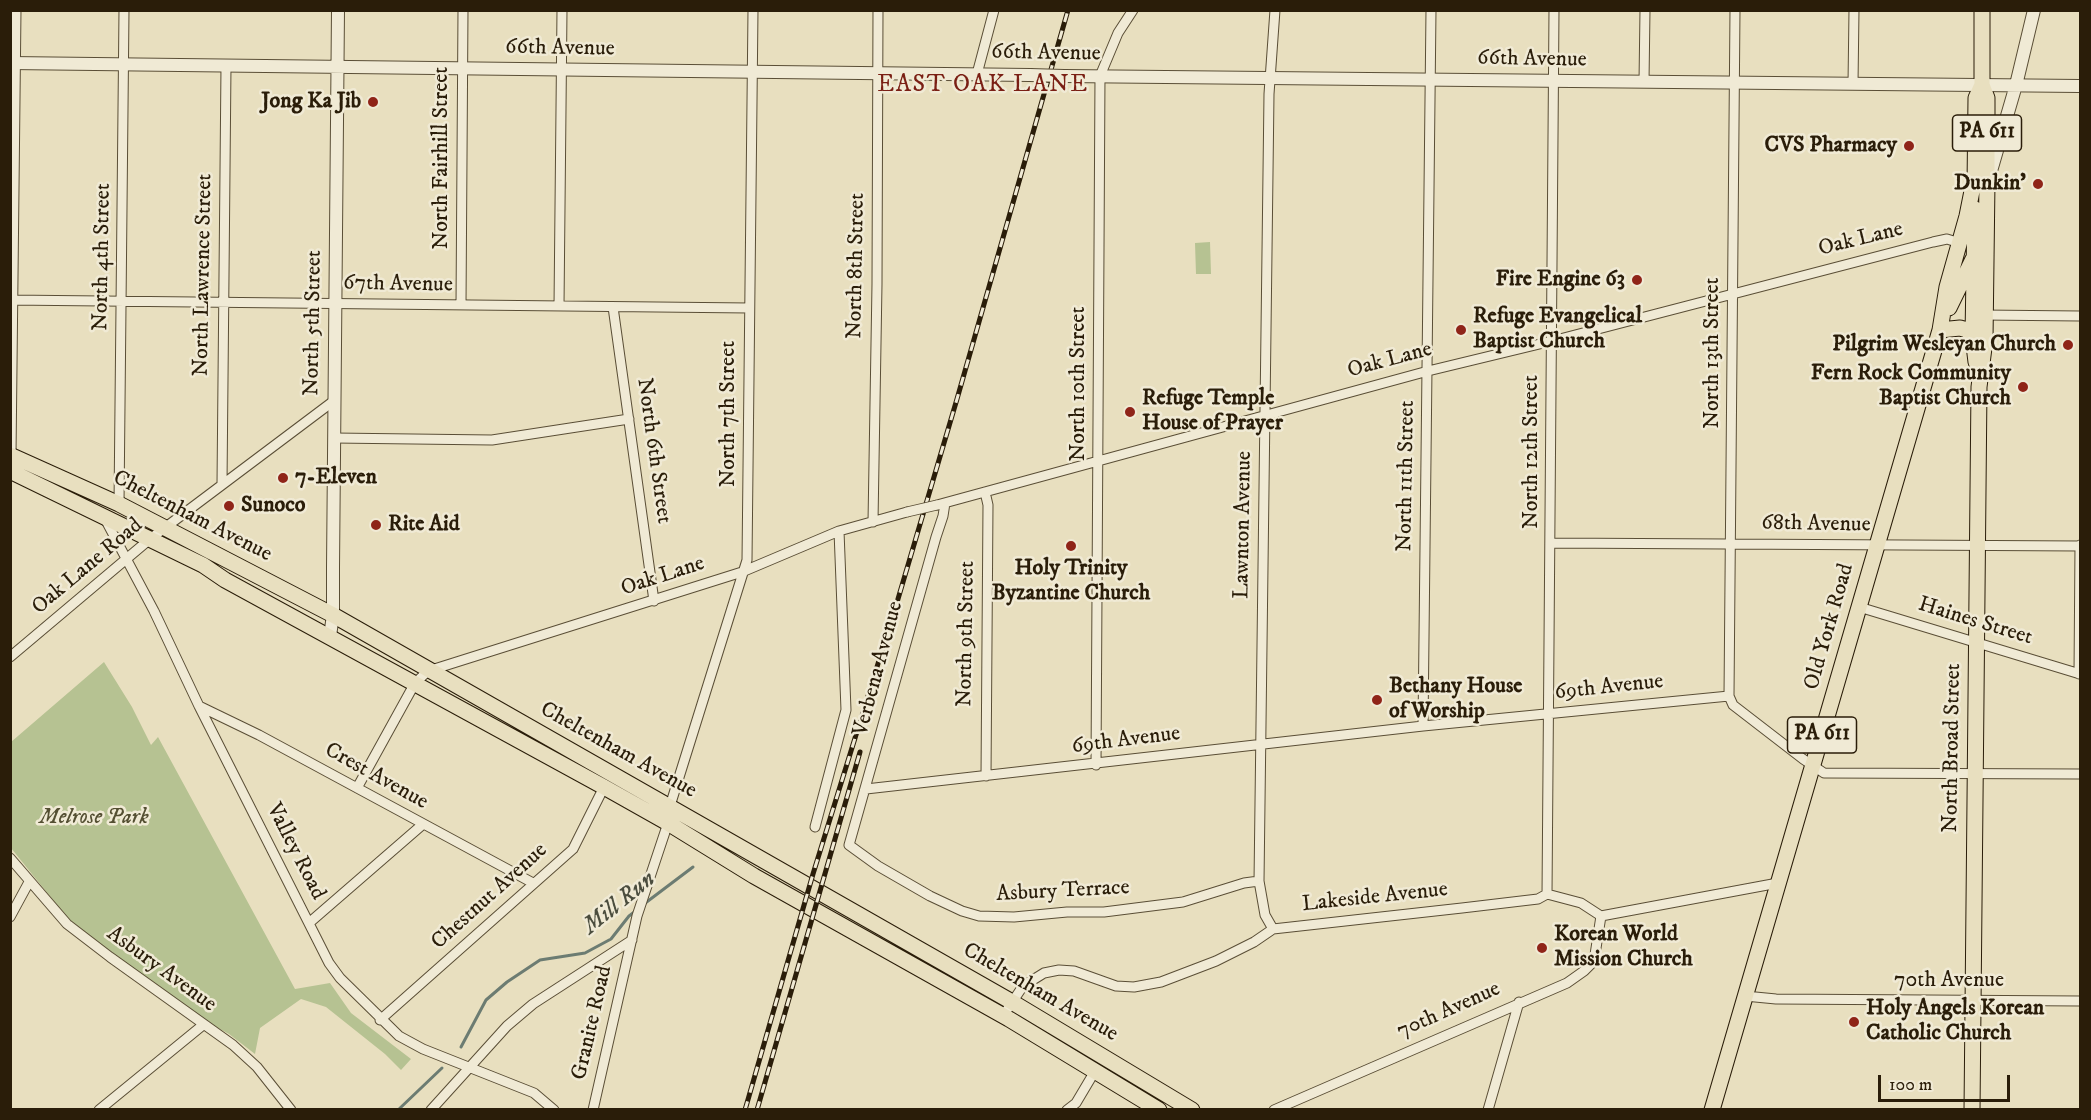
<!DOCTYPE html>
<style>
body{margin:0}
#map{position:relative;width:2091px;height:1120px;overflow:hidden;background:#e8dfbf;font-family:"IM FELL DW Pica",serif}
canvas{display:block}
.frame{position:absolute;inset:0;border:12px solid #2a1d09;pointer-events:none}
.scale{position:absolute;left:1878px;top:1075px;width:132px;height:27px;box-sizing:border-box;border:3px solid #2a1d09;border-top:0;padding-left:8px;font-size:18px;line-height:21px;white-space:nowrap;color:#2a1d09;-webkit-text-stroke:4px #f0ead5;paint-order:stroke}
</style>
<div id="map">
<canvas width="2091" height="1120"></canvas>
<div class="frame"></div>
<div class="scale">100 m</div>
</div>
<script>
const context = document.querySelector('canvas').getContext('2d');
context.lineJoin = 'round';
function fill(path, color) { context.fillStyle = color; context.fill(path, 'evenodd'); }
const shape = rows => new Path2D(rows.map(r => 'M' + r).join(''));
function stroke(path, color, width, dash) { context.strokeStyle = color; context.lineWidth = width; context.lineCap = dash ? 'butt' : 'round'; context.setLineDash(dash || []); context.stroke(path); }
function drawText(font, color, halo, rows, align = 'center') {
  context.font = font + ' "IM FELL DW Pica",serif'; context.lineWidth = 5; context.setLineDash([]); context.textBaseline = 'middle'; context.strokeStyle = halo; context.fillStyle = color; for (const [text, x, y, turn = 0] of rows) {
    context.save(); context.translate(x, y); context.rotate((+turn || 0) * Math.PI / 180); context.textAlign = isNaN(turn) ? turn : align; if (halo) context.strokeText(text, 0, 0); context.fillText(text, 0, 0); context.restore();
  }
}
fill(shape([
 [1210,242,1211,274,1196,274,1195,243],
 [104,662,132,707,151,745,158,737,295,989,330,983,351,1013,411,1059,401,1070,385,1054,326,1007,301,999,260,1028,255,1054,229,1034,205,1021,115,956,69,920,11,848,11,742]
]), '#b6c292');
stroke(shape([
 [644,904,693,867],
 [461,1047,486,1000,507,982,540,960,585,953,611,939,629,916,637,910],
 [398,1110,442,1068]
]), '#6c7c72', 3);
const minor = shape([
 [977,74,994,10],
 [1644,82,1645,10],
 [1853,84,1854,10],
 [10,300,749,308],
 [461,305,463,10],
 [559,306,562,10],
 [613,307,654,601],
 [1982,315,2080,316],
 [334,438,492,440,629,419],
 [11,455,16,10],
 [222,484,226,66],
 [985,492,988,505,986,776],
 [945,503,943,516,936,537,849,845,878,866,930,896,962,911,979,916,1014,917,1067,912,1104,912,1183,902,1244,883,1259,881],
 [119,504,124,10],
 [937,505,1428,371,1552,341,1933,242,1947,239,1960,243],
 [104,517,154,611,199,706,329,963,340,978,399,1036,423,1049,534,1093,554,1110],
 [873,522,877,284,878,10],
 [1551,543,2080,546],
 [1859,607,2080,674],
 [10,657,150,539,335,400],
 [2079,674,2080,545],
 [1729,696,1735,10],
 [199,706,259,735,533,883],
 [1423,726,1431,10],
 [1096,765,1100,76,1118,33,1133,10],
 [357,788,415,683,428,671,742,572,839,531,907,512],
 [866,789,1423,726,1729,696,1733,705,1803,759,1824,773,2080,774],
 [815,827,846,710,839,531],
 [10,858,67,924,110,957,233,1045,257,1067,291,1110],
 [1547,894,1554,10],
 [10,917,29,882],
 [309,923,422,825],
 [1273,929,1265,915,1259,881,1269,94,1275,10],
 [1745,996,1776,999,2080,1001],
 [1003,1016,1023,986,1044,973,1059,970,1074,971,1116,986,1134,987,1161,982,1216,961,1254,942,1273,929,1462,908,1538,899,1547,894,1581,903,1601,916,1778,883],
 [380,1020,573,849,604,787],
 [99,1110,203,1025],
 [431,1110,507,1026,533,1004,632,940],
 [593,1110,637,916,668,823,670,806,747,560,753,10],
 [1067,1110,1076,1103,1095,1071],
 [1274,1110,1567,983,1584,971,1594,961,1601,916],
 [1488,1110,1519,1002]
]);
const tertiary = shape([
 [10,63,1030,75],
 [1064,76,2080,86],
 [1991,171,2016,85,2034,10],
 [330,636,333,615,333,567,338,10]
]);
const primary = shape([
 [1975,185,1976,98,1982,85],
 [1975,209,1973,337,1976,362],
 [1949,308,1973,259],
 [1940,330,1960,328,1967,330,1973,337],
 [1712,1110,1940,330,1947,287,1967,216,1975,176],
 [1972,1110,1979,387,1985,340,1987,182,1987,98,1982,85,1982,10]
]);
const trunk = shape([
 [10,455,119,504,333,615,1012,1002,1192,1110],
 [10,471,203,565,225,580,604,787,668,823,754,876,1009,1019,1159,1110]
]);
stroke(minor, '#5a4e36', 11);
stroke(tertiary, '#5a4e36', 14);
stroke(primary, '#2a1d09', 17);
stroke(trunk, '#2a1d09', 17);
stroke(minor, '#f0ead5', 9);
stroke(tertiary, '#f0ead5', 12);
stroke(primary, '#e8dfbf', 15);
stroke(trunk, '#e8dfbf', 15);
const rail = shape([
 [745,1110,813,874,898,599,957,399,1068,10],
 [757,1110,860,752]
]);
stroke(rail, '#2a1d09', 5);
stroke(rail, '#f0ead5', 3, [9]);
const minorBridge = shape([
 [907,512,937,505]
]);
const tertiaryBridge = shape([
 [1030,75,1064,76]
]);
stroke(minorBridge, '#5a4e36', 11, []);
stroke(tertiaryBridge, '#5a4e36', 14, []);
stroke(minorBridge, '#f0ead5', 9);
stroke(tertiaryBridge, '#f0ead5', 12);
for (const [x, y, r, color] of [
 [373,102,6,"#8f2418"],
 [1909,146,6,"#8f2418"],
 [2038,184,6,"#8f2418"],
 [1637,280,6,"#8f2418"],
 [1461,330,6,"#8f2418"],
 [2068,345,6,"#8f2418"],
 [2023,387,6,"#8f2418"],
 [1130,412,6,"#8f2418"],
 [283,478,6,"#8f2418"],
 [229,506,6,"#8f2418"],
 [376,525,6,"#8f2418"],
 [1071,546,6,"#8f2418"],
 [1377,700,6,"#8f2418"],
 [1542,948,6,"#8f2418"],
 [1854,1022,6,"#8f2418"]
]) { const dot = new Path2D(); dot.arc(x, y, r, 0, 2 * Math.PI); context.fillStyle = color; context.fill(dot); stroke(dot, '#f0ead5', 2); }
for (const [x, y, w] of [
 [1987,133,69],
 [1822,735,69]
]) { const box = new Path2D(); box.roundRect(x - w / 2, y - 18, w, 36, 4.5); context.fillStyle = '#f0ead5'; context.fill(box); stroke(box, '#2a1d09', 1.5); }
drawText('bold 21px', '#2a1d09', null, [
 ["PA 611",1987,133],
 ["PA 611",1822,735]
]);
drawText('22px', '#2a1d09', '#f0ead5', [
 ["66th Avenue",560,49,1],
 ["66th Avenue",1046,54,1],
 ["66th Avenue",1532,60,1],
 ["North Fairhill Street",442,158,-90],
 ["Oak Lane",1861,240,-14],
 ["North 4th Street",103,257,-89],
 ["North 8th Street",857,266,-89],
 ["North Lawrence Street",204,275,-89],
 ["67th Avenue",398,285,1],
 ["North 5th Street",314,323,-89],
 ["North 13th Street",1713,353,-90],
 ["Oak Lane",1390,361,-15],
 ["North 10th Street",1079,384,-90],
 ["North 7th Street",729,414,-90],
 ["North 6th Street",653,451,82],
 ["North 12th Street",1532,452,-90],
 ["North 11th Street",1407,476,-89],
 ["Cheltenham Avenue",192,517,27],
 ["Lawnton Avenue",1244,525,-89],
 ["68th Avenue",1816,525,1],
 ["Oak Lane Road",88,567,-40],
 ["Oak Lane",663,577,-18],
 ["Haines Street",1975,622,17],
 ["Old York Road",1830,627,-74],
 ["North 9th Street",967,634,-89],
 ["Verbena Avenue",879,669,-75],
 ["69th Avenue",1609,688,-6],
 ["69th Avenue",1126,741,-7],
 ["North Broad Street",1953,748,-89],
 ["Cheltenham Avenue",618,751,29],
 ["Crest Avenue",376,777,29],
 ["Valley Road",295,852,63],
 ["Asbury Terrace",1063,892,-3],
 ["Chestnut Avenue",490,897,-42],
 ["Lakeside Avenue",1375,898,-6],
 ["Asbury Avenue",161,970,36],
 ["70th Avenue",1949,981],
 ["Cheltenham Avenue",1040,993,30],
 ["70th Avenue",1449,1011,-24],
 ["Granite Road",593,1023,-77]
]);
drawText('bold 22px', '#2a1d09', '#f0ead5', [
 ["Jong Ka Jib",361,102,"right"],
 ["CVS Pharmacy",1897,146,"right"],
 ["Dunkin'",2026,184,"right"],
 ["Fire Engine 63",1625,280,"right"],
 ["Refuge Evangelical",1473,317],
 ["Baptist Church",1473,342],
 ["Pilgrim Wesleyan Church",2056,345,"right"],
 ["Fern Rock Community",2011,374,"right"],
 ["Baptist Church",2011,399,"right"],
 ["Refuge Temple",1142,399],
 ["House of Prayer",1142,424],
 ["7-Eleven",295,478],
 ["Sunoco",241,506],
 ["Rite Aid",388,525],
 ["Holy Trinity",1071,569,"center"],
 ["Byzantine Church",1071,594,"center"],
 ["Bethany House",1389,687],
 ["of Worship",1389,712],
 ["Korean World",1554,935],
 ["Mission Church",1554,960],
 ["Holy Angels Korean",1866,1009],
 ["Catholic Church",1866,1034]
], 'left');
drawText('italic 22px', '#544f32', '#f0ead5', [
 ["Melrose Park",94,818]
]);
context.letterSpacing = '1.5px';
drawText('24px', '#7a1f14', '#f0ead5', [
 ["EAST OAK LANE",983,86]
]);
context.letterSpacing = '0px';
drawText('italic 24px', '#4b4d3e', '#f0ead5', [
 ["Mill Run",620,904,-39]
]);
</script>
